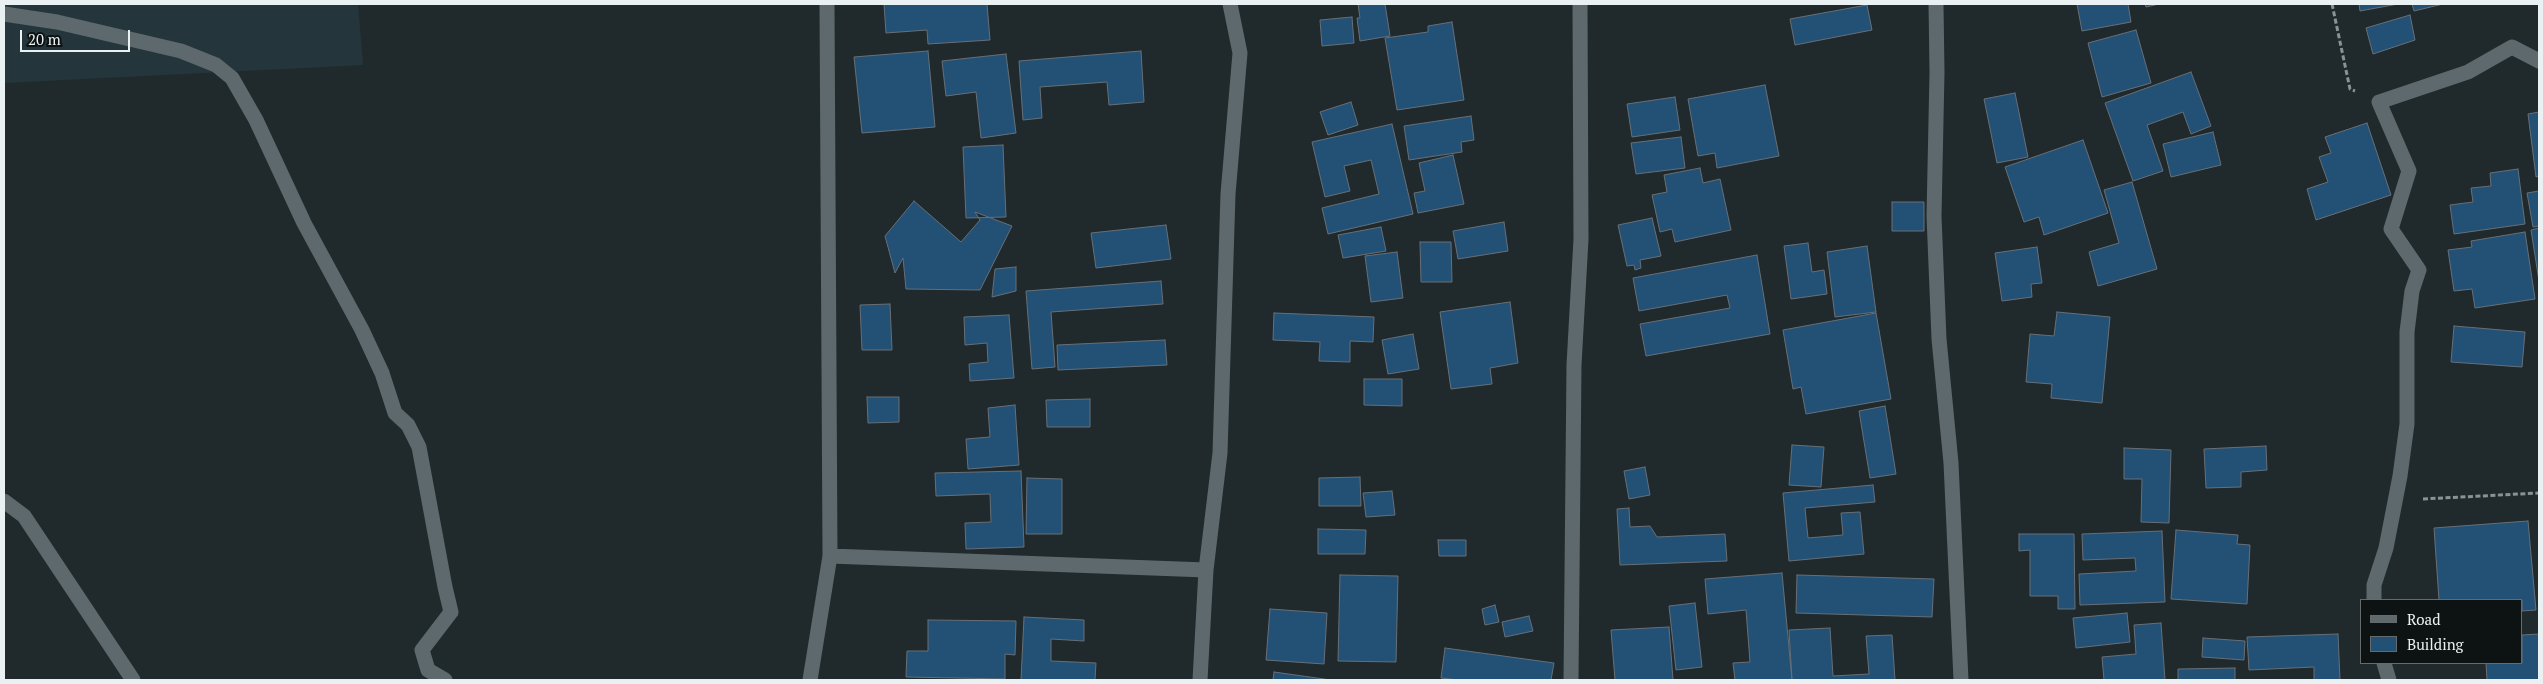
<!DOCTYPE html>
<style>
body{margin:0}
#map{position:relative;width:2543px;height:684px;overflow:hidden;background:#202a2d;font-family:"PT Serif",serif}
canvas{display:block}
.frame{position:absolute;inset:0;border:5px solid #eaf1f3;pointer-events:none}
.legend{position:absolute;left:2360px;top:599px;width:162px;height:65px;box-sizing:border-box;background:#0d1213;border:1px solid #656b6d;margin:0;padding:6px 9px;list-style:none;font-size:15px;color:#eaf1f3}
.legend li{display:flex;align-items:center;gap:10px;height:25px}
.legend b{width:25px;border:1px solid #656b6d}
.scale{position:absolute;left:20px;top:30px;width:110px;height:22px;box-sizing:border-box;border:2px solid #eaf1f3;border-top:0;padding-left:6px;font-size:15px;line-height:18px;white-space:nowrap;color:#eaf1f3;-webkit-text-stroke:4px #0d1213;paint-order:stroke}
</style>
<div id="map">
<canvas width="2543" height="684"></canvas>
<div class="frame"></div>
<ul class="legend">
<li><b style="height:6px;background:#5d696c"></b>Road</li>
<li><b style="height:14px;background:#235176"></b>Building</li>
</ul>
<div class="scale">20 m</div>
</div>
<script>
const context = document.querySelector('canvas').getContext('2d');
context.lineJoin = 'round';
function fill(path, color) { context.fillStyle = color; context.fill(path, 'evenodd'); }
const shape = rows => new Path2D(rows.map(r => 'M' + r).join(''));
function stroke(path, color, width, dash) { context.strokeStyle = color; context.lineWidth = width; context.lineCap = dash ? 'butt' : 'round'; context.setLineDash(dash || []); context.stroke(path); }
fill(shape([
 [4,4,358,4,363,65,4,83]
]), '#24363b');
const building = shape([
 [884,4,987,4,990,40,928,44,927,30,886,33,884,4],
 [1358,4,1385,4,1390,36,1360,41,1357,18,1360,18,1358,4],
 [2077,4,2128,4,2131,22,2082,31,2077,4],
 [2145,4,2159,4,2146,7,2145,4],
 [2359,4,2398,4,2360,11,2359,4],
 [2412,4,2443,4,2414,11,2412,4],
 [1867,5,1872,30,1795,45,1790,19,1867,5],
 [2410,15,2415,40,2373,54,2366,28,2410,15],
 [1352,17,1354,43,1322,46,1320,20,1352,17],
 [1452,22,1464,100,1397,110,1385,38,1428,32,1428,26,1452,22],
 [2136,30,2151,83,2102,97,2088,43,2136,30],
 [928,51,935,127,862,133,854,57,928,51],
 [1141,51,1144,102,1109,105,1107,82,1040,87,1042,118,1023,120,1019,61,1141,51],
 [1006,54,1016,133,981,138,976,92,946,96,942,61,1006,54],
 [2191,72,2211,126,2191,134,2183,112,2147,125,2163,171,2133,181,2105,103,2191,72],
 [1765,85,1779,156,1717,168,1715,153,1698,156,1688,99,1765,85],
 [2015,93,2028,157,1997,163,1984,99,2015,93],
 [1675,97,1680,130,1632,137,1627,104,1675,97],
 [1351,102,1358,125,1328,135,1320,112,1351,102],
 [2539,112,2539,176,2536,177,2528,114,2539,112],
 [1471,116,1474,140,1461,142,1462,152,1409,160,1404,126,1471,116],
 [2367,123,2391,195,2316,220,2307,189,2328,182,2319,157,2331,153,2325,137,2367,123],
 [1392,124,1413,214,1328,234,1322,208,1379,194,1371,160,1344,166,1350,191,1325,197,1312,142,1392,124],
 [2213,132,2221,165,2171,177,2163,144,2213,132],
 [1681,137,1685,168,1636,174,1631,143,1681,137],
 [2083,140,2108,213,2044,235,2039,217,2024,222,2005,167,2083,140],
 [1003,145,1006,217,966,218,963,147,1003,145],
 [1453,155,1464,204,1418,213,1414,193,1425,191,1419,163,1453,155],
 [1700,168,1703,183,1720,179,1731,230,1675,242,1672,229,1660,232,1652,195,1667,192,1664,175,1700,168],
 [2518,169,2525,224,2454,234,2450,205,2473,202,2471,188,2491,186,2490,173,2518,169],
 [2132,182,2157,269,2098,286,2089,252,2119,243,2104,190,2132,182],
 [2539,191,2539,226,2533,227,2527,193,2539,191],
 [914,201,961,242,980,220,975,212,1012,226,980,290,906,289,903,258,895,273,885,236,914,201],
 [1892,202,1924,202,1924,231,1892,231,1892,202],
 [1652,218,1661,256,1640,260,1641,268,1635,270,1634,265,1627,266,1618,225,1652,218],
 [1504,222,1508,251,1458,259,1453,231,1504,222],
 [1166,225,1171,259,1096,268,1091,233,1166,225],
 [1381,227,1386,251,1343,258,1338,235,1381,227],
 [2539,228,2539,281,2531,230,2539,228],
 [2525,232,2535,299,2475,308,2472,289,2454,291,2448,250,2472,247,2471,241,2525,232],
 [1420,242,1451,242,1452,282,1421,282,1420,242],
 [1808,243,1812,272,1824,270,1827,294,1791,299,1784,246,1808,243],
 [1867,246,1876,312,1835,317,1827,252,1867,246],
 [2037,247,2042,283,2031,284,2032,297,2002,301,1995,253,2037,247],
 [1397,252,1403,298,1371,302,1365,256,1397,252],
 [1757,255,1770,334,1646,356,1640,324,1730,308,1727,295,1639,311,1633,278,1757,255],
 [1016,267,1016,291,992,297,995,269,1016,267],
 [1161,281,1163,304,1051,312,1055,367,1032,369,1026,291,1161,281],
 [1510,302,1518,363,1490,368,1492,384,1451,389,1440,312,1510,302],
 [890,304,892,350,862,350,860,305,890,304],
 [2057,312,2110,317,2102,403,2051,398,2052,384,2026,382,2030,334,2054,336,2057,312],
 [1274,313,1374,317,1373,342,1350,341,1350,362,1319,361,1320,342,1273,340,1274,313],
 [1876,313,1891,399,1806,414,1801,387,1793,389,1783,330,1876,313],
 [1009,315,1014,378,970,381,969,364,988,362,987,343,965,345,964,317,1009,315],
 [2454,326,2525,332,2522,367,2451,362,2454,326],
 [1413,334,1419,369,1388,374,1382,340,1413,334],
 [1165,340,1167,365,1058,370,1057,345,1165,340],
 [1364,379,1402,379,1402,406,1364,405,1364,379],
 [867,397,899,397,899,422,868,423,867,397],
 [1090,399,1090,427,1047,427,1046,400,1090,399],
 [1015,405,1019,465,968,469,966,439,990,437,988,408,1015,405],
 [1885,406,1896,474,1870,478,1859,411,1885,406],
 [1792,445,1824,447,1821,487,1789,485,1792,445],
 [2266,446,2267,470,2241,472,2241,487,2206,488,2204,449,2266,446],
 [2124,448,2171,450,2169,523,2141,522,2142,479,2124,479,2124,448],
 [1645,467,1650,495,1629,499,1624,471,1645,467],
 [1021,471,1024,547,966,549,965,523,991,522,990,494,936,496,935,473,1021,471],
 [1360,477,1361,506,1319,506,1319,478,1360,477],
 [1027,478,1062,479,1062,534,1026,534,1027,478],
 [1873,485,1875,502,1805,508,1808,538,1843,535,1841,513,1860,512,1864,554,1789,561,1783,493,1873,485],
 [1392,491,1395,515,1366,517,1363,493,1392,491],
 [1629,508,1630,527,1650,526,1657,537,1725,534,1727,561,1620,565,1617,509,1629,508],
 [2528,521,2536,610,2522,611,2522,600,2439,600,2434,528,2528,521],
 [1318,529,1366,530,1365,554,1318,554,1318,529],
 [2176,530,2238,535,2237,544,2250,545,2247,604,2171,599,2176,530],
 [2162,531,2165,602,2080,605,2079,574,2136,571,2135,558,2083,560,2082,534,2162,531],
 [2019,534,2074,534,2075,609,2058,609,2058,596,2030,596,2030,550,2019,551,2019,534],
 [1438,540,1466,540,1466,556,1439,556,1438,540],
 [1782,573,1792,680,1735,680,1733,663,1750,662,1746,610,1708,614,1705,579,1782,573],
 [1340,575,1398,576,1396,662,1338,661,1340,575],
 [1797,575,1934,579,1932,617,1796,613,1797,575],
 [1695,603,1702,667,1676,670,1669,606,1695,603],
 [1495,605,1499,622,1485,625,1482,609,1495,605],
 [1270,609,1327,613,1324,664,1266,660,1270,609],
 [2127,613,2130,642,2076,648,2073,618,2127,613],
 [1529,616,1533,631,1505,637,1502,622,1529,616],
 [1024,617,1084,620,1084,641,1051,639,1051,661,1096,663,1095,680,1021,680,1024,617],
 [928,620,1016,621,1015,655,1005,654,1005,679,906,677,907,651,928,651,928,620],
 [2161,623,2165,680,2104,680,2102,657,2136,654,2134,625,2161,623],
 [1669,627,1673,680,1615,680,1611,630,1669,627],
 [1830,628,1833,676,1869,674,1866,636,1892,635,1895,680,1792,680,1789,630,1830,628],
 [2338,634,2340,680,2314,680,2314,667,2249,670,2247,637,2338,634],
 [2539,634,2539,680,2487,680,2486,663,2522,663,2522,635,2539,634],
 [2203,638,2245,641,2244,660,2202,657,2203,638],
 [1445,648,1554,663,1551,680,1458,680,1441,678,1445,648],
 [2235,668,2235,680,2178,680,2178,669,2235,668],
 [1274,672,1331,680,1273,680,1274,672]
]);
fill(building, '#235176');
stroke(building, '#676f77', 1);
stroke(shape([
 [2332,4,2350,89,2355,91],
 [2423,499,2539,493]
]), '#899294', 3, [5, 2.5]);
stroke(shape([
 [1936,4,1937,72,1934,216,1939,339,1951,463,1961,680],
 [4,14,57,22,181,51,216,65,232,78,256,120,304,223,362,330,382,373,395,413,408,425,419,447,445,587,451,612,422,650,428,670,445,680],
 [4,501,24,516,133,680],
 [830,556,1206,570],
 [2374,600,2374,585,2386,548,2400,476,2407,424,2407,332,2412,291,2419,270,2391,229,2409,171,2379,102,2468,72,2512,47,2539,61],
 [2384,663,2389,680],
 [810,680,830,556,827,4],
 [1200,680,1206,570,1220,453,1228,194,1240,53,1230,4],
 [1571,680,1574,365,1581,239,1580,4]
]), '#5d696c', 15);
</script>
